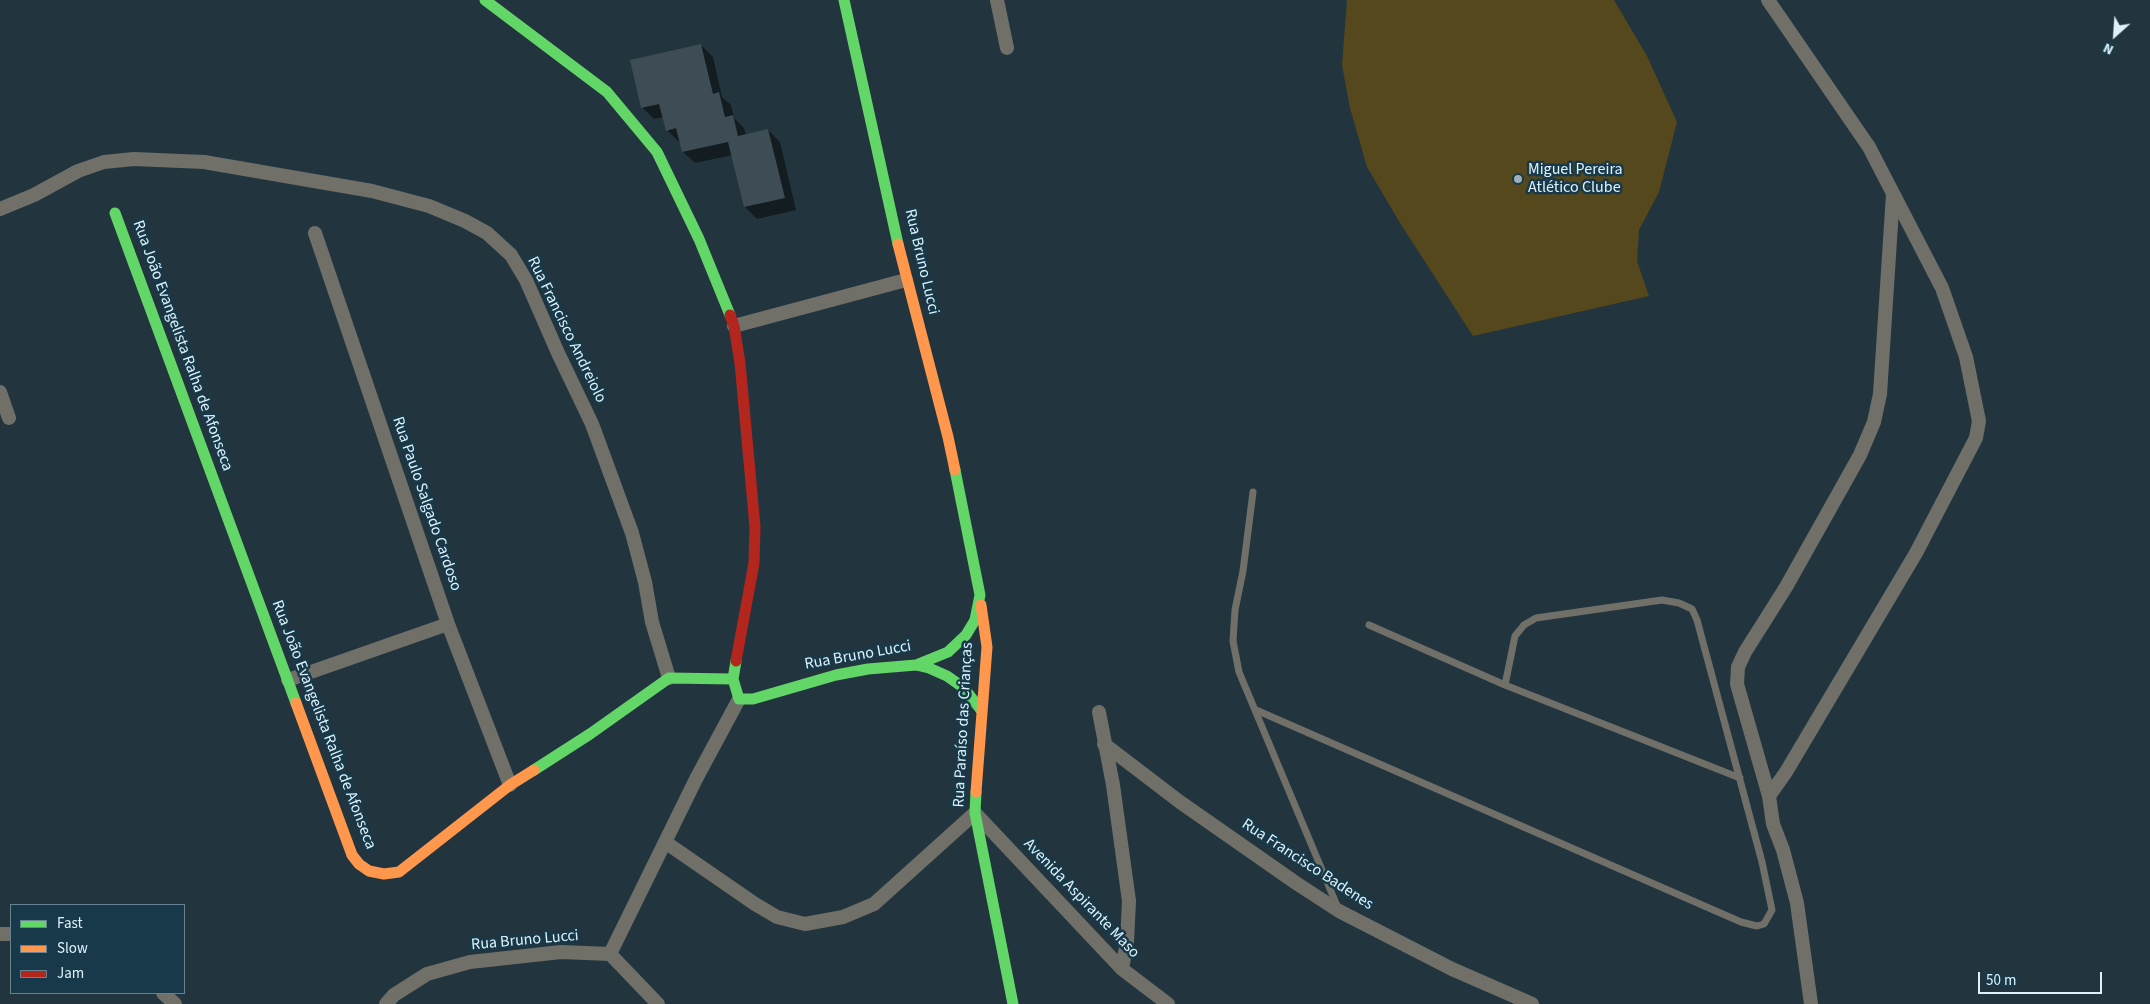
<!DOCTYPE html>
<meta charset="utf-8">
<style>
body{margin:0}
#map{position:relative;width:2150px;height:1004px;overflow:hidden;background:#22353e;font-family:"Source Sans 3",sans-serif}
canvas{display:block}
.legend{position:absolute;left:10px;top:904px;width:175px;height:90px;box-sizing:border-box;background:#173949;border:1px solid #678391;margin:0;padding:6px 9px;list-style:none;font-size:15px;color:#dff2fc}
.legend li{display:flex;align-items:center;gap:10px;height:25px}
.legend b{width:25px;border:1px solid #678391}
.north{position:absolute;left:2090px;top:10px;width:50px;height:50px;-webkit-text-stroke:4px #173949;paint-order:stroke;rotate:206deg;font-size:14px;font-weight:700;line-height:20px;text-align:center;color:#dff2fc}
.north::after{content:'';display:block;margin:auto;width:18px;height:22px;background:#dff2fc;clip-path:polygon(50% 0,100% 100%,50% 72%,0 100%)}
.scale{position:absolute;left:1978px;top:972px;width:124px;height:22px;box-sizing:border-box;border:2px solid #dff2fc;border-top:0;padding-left:6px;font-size:15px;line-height:18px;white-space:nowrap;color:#dff2fc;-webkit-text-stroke:4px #173949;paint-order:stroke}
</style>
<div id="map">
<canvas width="2150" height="1004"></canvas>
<ul class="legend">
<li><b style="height:6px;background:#63d668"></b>Fast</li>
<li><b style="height:6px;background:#ff974d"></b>Slow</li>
<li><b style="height:6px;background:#b3261e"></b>Jam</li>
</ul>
<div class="north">N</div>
<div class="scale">50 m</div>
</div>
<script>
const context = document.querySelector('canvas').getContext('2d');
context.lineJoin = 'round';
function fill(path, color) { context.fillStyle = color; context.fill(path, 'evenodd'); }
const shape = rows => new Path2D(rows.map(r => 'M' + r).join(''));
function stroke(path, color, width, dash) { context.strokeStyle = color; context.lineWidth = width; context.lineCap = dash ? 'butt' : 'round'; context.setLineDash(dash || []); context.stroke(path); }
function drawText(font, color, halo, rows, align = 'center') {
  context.font = font + ' "Source Sans 3",sans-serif'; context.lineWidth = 5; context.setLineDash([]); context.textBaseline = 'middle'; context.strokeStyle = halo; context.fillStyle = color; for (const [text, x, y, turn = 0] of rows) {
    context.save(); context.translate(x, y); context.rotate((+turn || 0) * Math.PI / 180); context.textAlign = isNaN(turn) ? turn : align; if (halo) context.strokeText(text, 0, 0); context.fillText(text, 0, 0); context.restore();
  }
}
fill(shape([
 [1347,0,1614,0,1647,56,1677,122,1659,192,1639,230,1637,261,1649,296,1473,336,1400,223,1367,167,1350,108,1342,65]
]), '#55481c');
fill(shape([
 [701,45,713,57,722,97,731,105,734,118,744,128,746,135,768,130,780,142,796,210,757,219,745,207,733,155,695,163,683,152,681,142,679,142,667,130,664,117,654,119,642,107]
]), '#0007');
fill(shape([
 [701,44,713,94,719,92,725,117,733,115,738,136,768,129,785,198,744,207,728,142,682,152,676,128,666,131,659,104,641,108,630,60]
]), '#3e4d55');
stroke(shape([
 [1253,492,1243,571,1235,610,1233,641,1239,672,1338,908],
 [1369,625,1505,685,1740,778],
 [1256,710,1741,922,1757,926,1764,924,1772,910,1762,862,1697,620,1692,609,1679,603,1662,600,1536,618,1524,625,1515,636,1505,685]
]), '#707069', 7);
stroke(shape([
 [997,0,1007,48],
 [1768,0,1869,147,1942,288,1966,357,1979,421,1976,438,1916,553,1786,772,1769,796,1773,824,1783,850,1797,903,1811,1004],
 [0,209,34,195,78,171,104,162,134,159,204,162,372,191,429,206,465,221,487,233,511,255,526,280,558,353,592,424,632,533,645,582,652,622,669,678],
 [315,233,448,624,510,785],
 [734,326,906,280],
 [0,392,9,418],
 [288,680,448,624],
 [1099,712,1113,785,1129,901,1127,942,1122,969],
 [1104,744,1180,802,1296,883,1339,911,1452,969,1532,1004],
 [1769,796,1737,684,1738,667,1745,652,1786,587,1841,489,1860,455,1874,422,1880,394,1893,194],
 [665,842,755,904,777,917,805,924,843,917,874,904,975,813,1122,969,1168,1004],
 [0,934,11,934],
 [610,954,658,1004],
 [163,993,175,1004],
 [386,1004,394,995,427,974,470,962,561,952,610,954,696,779,739,699]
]), '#707069', 14);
stroke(shape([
 [485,0,607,92,657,152,699,239,730,315],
 [844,0,898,244],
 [115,213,296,703],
 [736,661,733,679,739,699,753,699,836,675,868,669,916,665,948,652,966,635,975,620,980,595,955,470],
 [916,665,929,668,947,676,964,688,981,710],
 [534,770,590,734,669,678,733,679],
 [976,792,975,813,1013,1004]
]), '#63d668', 11);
stroke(shape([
 [898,244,948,437,955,470],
 [296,703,352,855,359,864,369,871,384,874,399,872,510,785,534,770],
 [976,792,987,647,981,605]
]), '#ff974d', 11);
stroke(shape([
 [730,315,734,326,740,363,755,527,754,563,736,661]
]), '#b3261e', 11);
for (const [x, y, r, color] of [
 [1518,179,5,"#9db0ba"]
]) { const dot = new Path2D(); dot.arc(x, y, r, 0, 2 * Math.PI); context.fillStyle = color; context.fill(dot); stroke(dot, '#173949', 2); }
drawText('16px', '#dff2fc', '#173949', [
 ["Miguel Pereira",1528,170],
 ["Atlético Clube",1528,188]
], 'left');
drawText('16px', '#dff2fc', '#173949', [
 ["Rua Bruno Lucci",921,262,77],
 ["Rua Francisco Andreiolo",566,330,64],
 ["Rua João Evangelista Ralha de Afonseca",182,346,70],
 ["Rua Paulo Salgado Cardoso",426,504,71],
 ["Rua Bruno Lucci",858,656,-10],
 ["Rua João Evangelista Ralha de Afonseca",323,725,69],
 ["Rua Paraíso das Crianças",964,725,-87],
 ["Rua Francisco Badenes",1307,865,33],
 ["Avenida Aspirante Maso",1081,899,46],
 ["Rua Bruno Lucci",525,941,-5]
]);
</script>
